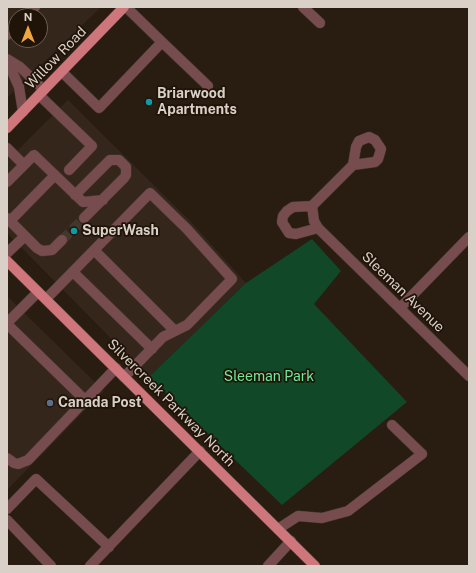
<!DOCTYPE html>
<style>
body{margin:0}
#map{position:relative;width:476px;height:573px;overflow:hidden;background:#291c10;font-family:"Public Sans",sans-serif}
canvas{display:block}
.frame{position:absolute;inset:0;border:8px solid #d9d0c8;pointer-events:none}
.north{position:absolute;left:8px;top:8px;width:40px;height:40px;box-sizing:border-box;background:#201307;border:1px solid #6a5f54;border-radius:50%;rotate:0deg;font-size:11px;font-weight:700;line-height:16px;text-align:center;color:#d9d0c8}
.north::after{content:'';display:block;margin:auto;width:14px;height:18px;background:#f0a63f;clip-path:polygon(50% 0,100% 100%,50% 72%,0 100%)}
</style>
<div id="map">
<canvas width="476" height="573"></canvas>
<div class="frame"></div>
<div class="north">N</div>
</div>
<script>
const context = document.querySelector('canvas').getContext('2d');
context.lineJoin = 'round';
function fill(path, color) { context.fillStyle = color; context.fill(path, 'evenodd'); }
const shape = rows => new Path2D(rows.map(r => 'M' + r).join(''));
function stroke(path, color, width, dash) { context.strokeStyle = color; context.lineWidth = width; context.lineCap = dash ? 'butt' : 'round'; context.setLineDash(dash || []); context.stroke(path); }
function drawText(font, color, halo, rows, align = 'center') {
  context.font = font + ' "Public Sans",sans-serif'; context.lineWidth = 3.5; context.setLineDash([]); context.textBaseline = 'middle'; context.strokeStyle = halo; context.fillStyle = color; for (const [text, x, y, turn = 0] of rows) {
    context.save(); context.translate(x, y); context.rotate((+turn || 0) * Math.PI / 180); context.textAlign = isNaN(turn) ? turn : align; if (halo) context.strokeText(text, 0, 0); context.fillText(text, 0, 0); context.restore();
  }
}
fill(shape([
 [7,7,101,7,7,98],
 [16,16,40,16,40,40,16,40],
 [68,100,192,223,246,283,149,377,7,233,7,161],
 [7,296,104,391,7,490]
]), '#35261c');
fill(shape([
 [312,239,341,271,314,304,407,402,282,505,149,377,246,283]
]), '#114828');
stroke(shape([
 [62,240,84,218]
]), '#43372c', 10, [10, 5]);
const minor = shape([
 [126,7,162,42],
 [303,7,320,23],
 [26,16,35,7],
 [7,35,16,26],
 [7,59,20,67,44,90],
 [7,60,19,87,23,112],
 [62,72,99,108,162,42,208,86],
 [39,95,92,146,69,170],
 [7,148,24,165],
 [353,165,375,162,378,159,381,149,375,140,369,137,359,141,356,147,353,165,312,206,314,221,318,228,469,376],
 [7,182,34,155,83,202,103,200],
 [75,195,110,160,119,160,126,167,126,175,124,178,84,218],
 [312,206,293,207,287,211,283,216,282,222,289,233,296,234,318,228],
 [7,218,37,248,42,251,52,250,62,240],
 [10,221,55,175],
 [94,250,175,331],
 [7,253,25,236],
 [73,272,152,349],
 [46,299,150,193,187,229,232,279,187,325,163,337,124,377],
 [400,308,469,237],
 [7,323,38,292],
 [7,324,85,400],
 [7,458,14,463,18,464,28,460,116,368],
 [7,509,36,479,109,547],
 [7,520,51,566],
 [278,529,298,516,322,518,348,511,422,454,392,425],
 [90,566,200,451],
 [268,566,291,541]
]);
const major = shape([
 [7,128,124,7],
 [7,261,315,566]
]);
stroke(minor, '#45392d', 11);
stroke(major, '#45392d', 11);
stroke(minor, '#764c4e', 10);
stroke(major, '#ce767c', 10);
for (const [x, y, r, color] of [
 [149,102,4,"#0f9aa8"],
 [74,231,4,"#0f9aa8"],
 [50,403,4,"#5c6f8a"]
]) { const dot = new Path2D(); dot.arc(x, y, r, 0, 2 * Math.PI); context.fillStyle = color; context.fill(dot); stroke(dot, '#201307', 1.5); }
drawText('14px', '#d9d0c8', '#201307', [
 ["Willow Road",56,58,-46],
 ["Sleeman Avenue",403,292,44],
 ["Silvercreek Parkway North",171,403,45]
]);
drawText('bold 14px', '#d9d0c8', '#201307', [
 ["Briarwood",157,94],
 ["Apartments",157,110],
 ["SuperWash",82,231],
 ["Canada Post",58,403]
], 'left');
drawText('14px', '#6cea9b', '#201307', [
 ["Sleeman Park",269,377]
]);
</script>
